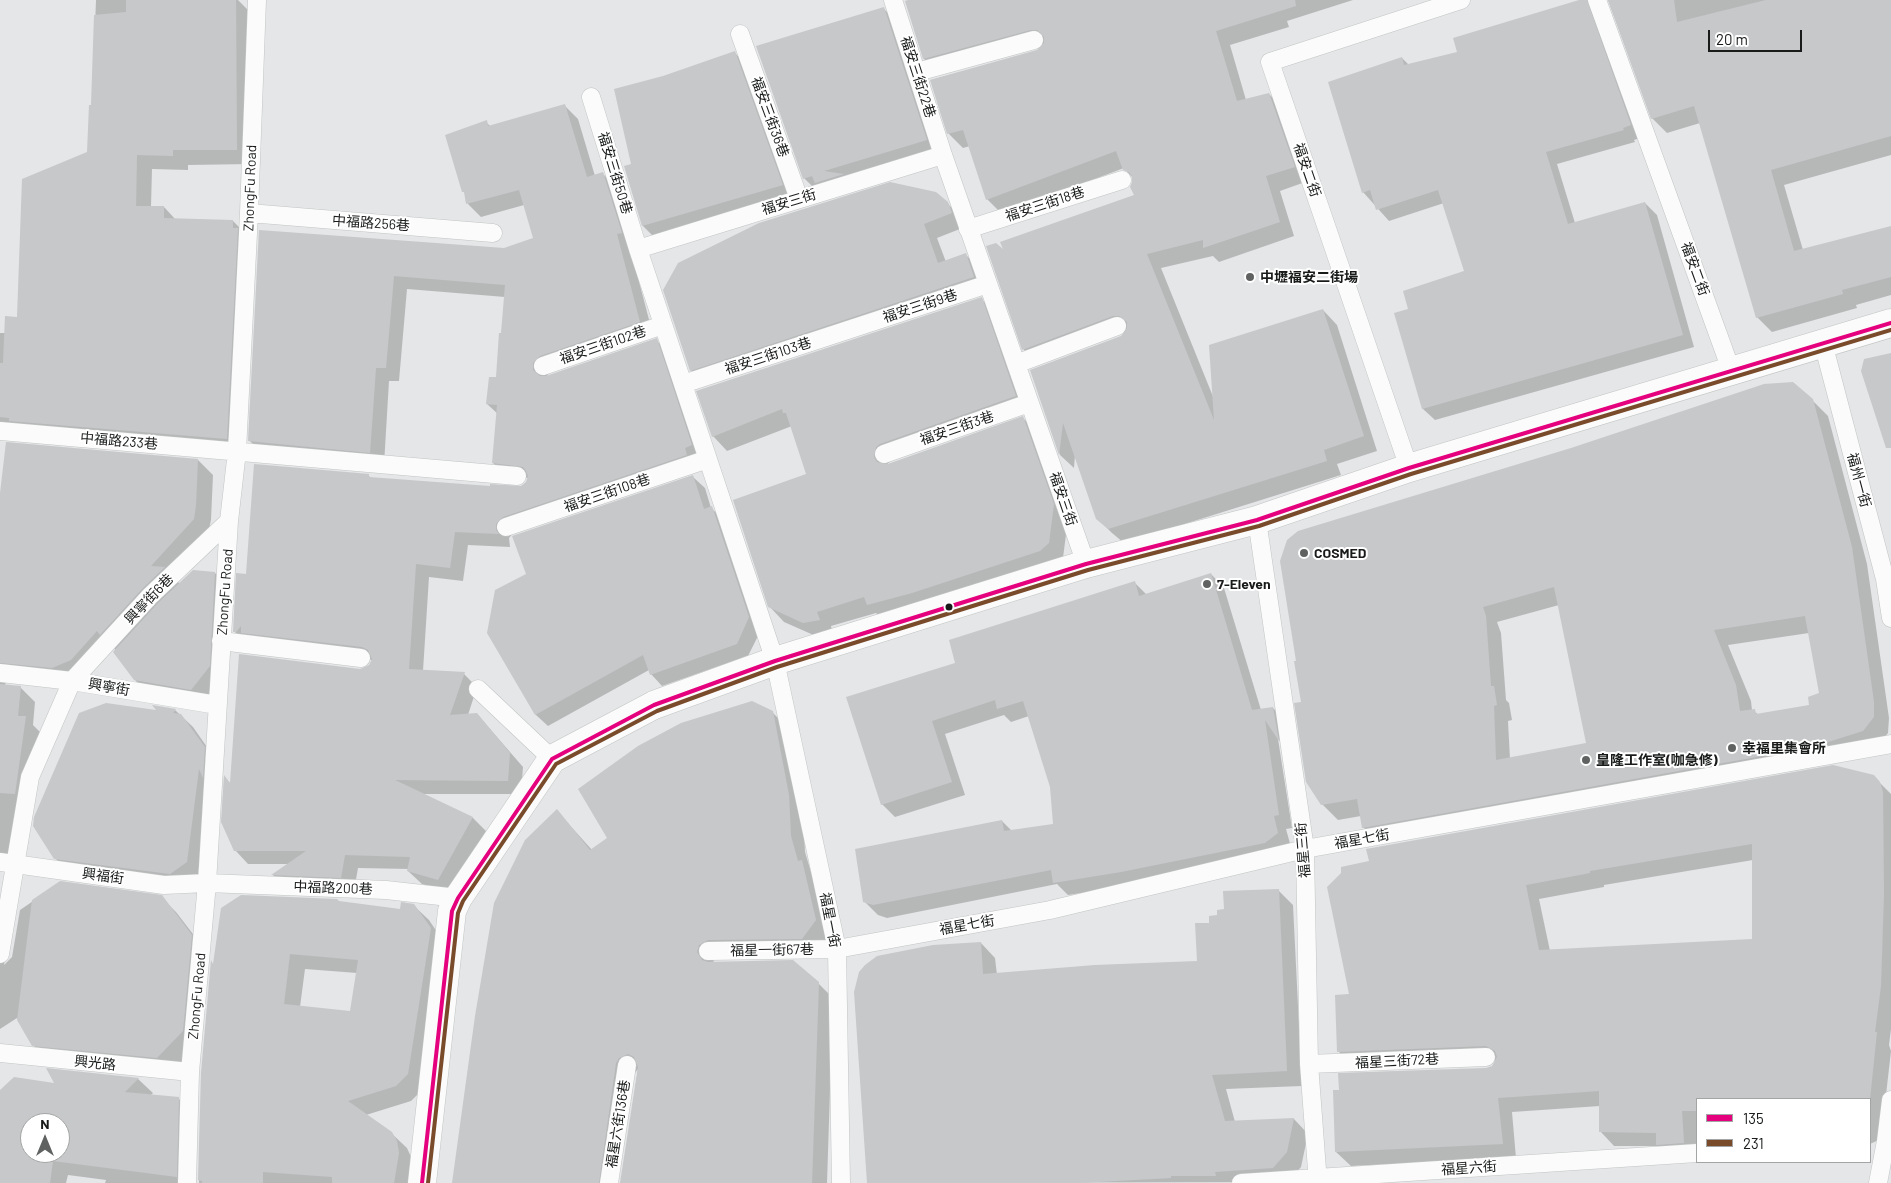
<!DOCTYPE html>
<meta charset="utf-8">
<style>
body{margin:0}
#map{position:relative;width:1891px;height:1183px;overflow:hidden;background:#e4e6e7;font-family:Barlow,sans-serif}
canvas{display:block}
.legend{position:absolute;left:1696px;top:1098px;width:175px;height:65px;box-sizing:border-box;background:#fff;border:1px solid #a3a4a4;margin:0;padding:6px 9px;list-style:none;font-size:15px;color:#191b1b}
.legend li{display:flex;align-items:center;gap:10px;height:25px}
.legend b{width:25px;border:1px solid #a3a4a4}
.north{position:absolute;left:20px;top:1113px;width:50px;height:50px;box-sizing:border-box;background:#fff;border:1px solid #a3a4a4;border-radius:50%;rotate:0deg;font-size:14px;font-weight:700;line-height:20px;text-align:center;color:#191b1b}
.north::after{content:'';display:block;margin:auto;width:18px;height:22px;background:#606262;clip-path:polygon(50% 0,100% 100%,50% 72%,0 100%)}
.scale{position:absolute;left:1708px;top:30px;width:94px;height:22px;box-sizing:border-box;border:2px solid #191b1b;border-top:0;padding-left:6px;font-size:15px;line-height:18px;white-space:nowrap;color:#191b1b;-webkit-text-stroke:4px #fff;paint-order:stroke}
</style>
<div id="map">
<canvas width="1891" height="1183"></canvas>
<ul class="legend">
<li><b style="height:6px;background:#e5007d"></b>135</li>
<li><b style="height:6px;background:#7a4b2a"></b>231</li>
</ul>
<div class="north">N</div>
<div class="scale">20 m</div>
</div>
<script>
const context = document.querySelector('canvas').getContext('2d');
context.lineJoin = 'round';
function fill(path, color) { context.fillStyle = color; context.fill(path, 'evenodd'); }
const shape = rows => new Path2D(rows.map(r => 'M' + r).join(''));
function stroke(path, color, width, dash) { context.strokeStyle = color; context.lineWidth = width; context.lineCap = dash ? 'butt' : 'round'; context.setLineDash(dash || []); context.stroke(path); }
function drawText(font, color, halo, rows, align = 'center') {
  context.font = font + ' Barlow,"Noto Sans TC",sans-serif'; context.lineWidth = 4; context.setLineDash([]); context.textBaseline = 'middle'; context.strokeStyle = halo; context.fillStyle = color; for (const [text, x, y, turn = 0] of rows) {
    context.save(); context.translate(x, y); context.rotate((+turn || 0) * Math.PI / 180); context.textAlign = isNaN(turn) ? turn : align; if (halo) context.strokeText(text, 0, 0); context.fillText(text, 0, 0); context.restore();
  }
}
fill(shape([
 [96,0,238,0,250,12,251,164,188,165,188,170,152,169,151,207,164,207,176,220,233,221,248,236,241,453,0,430,0,333,5,333,18,319,88,153,92,107],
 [912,0,1353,0,1287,21,1289,27,1230,45,1246,100,1269,94,1284,109,1308,181,1280,191,1294,236,1219,262,1213,256,1161,268,1214,399,1323,310,1337,325,1377,451,1337,464,1341,475,1124,543,1112,533,1097,518,1075,455,1074,468,1060,455,1031,371,1121,337,1127,331,1038,364,1024,350,988,247,1005,253,1135,196,1133,178,1124,168,1002,214,987,199,970,146,963,148,949,134,931,80,1037,51,1045,44,939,73,924,59],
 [1583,0,1587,0,1598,11,1642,137,1634,140,1635,142,1557,164,1575,223,1645,203,1657,215,1694,347,1435,420,1423,409,1410,310,1465,271,1444,203,1389,221,1363,192,1402,58,1409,65,1458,53],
 [1608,0,1891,0,1891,155,1784,185,1803,250,1891,227,1891,295,1856,305,1857,308,1772,332,1757,317,1700,123,1667,133,1652,118],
 [884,9,896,21,938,152,816,190,804,178],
 [735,53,744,63,792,195,653,236,643,226,625,167,633,165,664,77],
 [564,105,578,119,595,176,603,174,616,187,630,247,653,335,553,369,545,378,656,340,670,353,705,458,516,530,509,538,510,547,468,545,463,581,429,577,423,671,464,674,477,687,468,715,477,714,523,767,521,794,420,794,473,818,486,831,452,893,422,884,408,871,409,869,358,868,354,891,286,888,273,875,289,864,248,864,235,850,225,778,231,784,360,670,370,666,372,660,248,645,234,631,247,576,368,475,372,479,491,488,523,487,527,482,528,478,507,476,493,463,498,414,487,404,497,379,505,297,407,289,399,381,389,381,384,465,263,454,249,440,260,231,504,250,535,239,524,205,481,217,468,204,486,122,491,127],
 [947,203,962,218,965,227,937,238,946,262,966,255,980,269,987,291,705,384,691,370],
 [981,299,996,313,1030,411,895,458,886,465,1023,418,1037,432,1068,519,1063,558,883,619,876,613,831,626,833,635,818,637,784,622,769,606,808,475,792,426,727,451,713,436],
 [1812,400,1828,416,1867,564,1889,718,1888,733,1878,746,1379,843,1363,827,1361,816,1338,820,1322,804,1302,703],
 [1559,605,1587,744,1510,759,1508,721,1512,720,1509,703,1506,700,1501,633,1497,622],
 [1809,633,1821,694,1810,706,1759,715,1752,710,1751,701,1728,645],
 [198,460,213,475,211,520,208,534,171,575,180,584,215,573,227,585,221,678,203,701,147,692,135,680,112,645,86,675,6,682,5,685,20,687,35,702,33,725,40,732,25,844,0,859,0,504],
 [693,477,705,488,711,508,724,520,761,630,748,656,662,686,651,674,649,670,548,726,536,715,488,633,527,575],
 [1211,574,1224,588,1261,710,1273,708,1286,721,1291,752,1278,739,1292,828,1286,829,1291,847,1135,885,1068,895,1057,884,887,918,878,915,864,901,1002,821,1012,831,1054,825,1051,787,1029,716,1011,722,1004,715,945,734,965,795,895,817,882,804,957,664,1134,582,1147,595],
 [175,710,193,727,216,760,210,784,198,874,182,885,67,870,55,858],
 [772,712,787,727,803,811,805,852,811,872,816,876,831,936,817,953,723,955,714,960,713,963,818,983,833,998,827,1183,621,1183,638,1069,631,1078,615,1183,453,1183,557,811,592,850],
 [1873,776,1891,794,1891,1029,1889,1045,1891,1051,1881,1139,1870,1144,1870,1099,1697,1099,1697,1158,1672,1159,1659,1146,1614,1146,1600,1131,1600,1106,1512,1112,1516,1158,1351,1166,1336,1152,1493,1067,1496,1061,1353,1066,1339,1052,1350,995,1329,888],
 [1753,860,1753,940,1550,951,1539,899,1604,887,1604,885],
 [61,882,161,897,176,912,206,951,198,1046,172,1072,48,1060,33,1045,17,1018,0,1029,0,897,13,914,4,965,12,957,20,910],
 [1278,890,1293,905,1302,1086,1226,1089,1235,1122,1294,1119,1308,1134,1301,1167,1288,1182,868,1183,981,943,995,958,997,975,1198,962,1210,925,1218,916],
 [339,902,401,910,413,905,429,920,445,944,423,1089,411,1101,366,1115,391,1133,407,1148,411,1157,411,1183,199,1183,202,1073,214,966],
 [305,969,357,973,351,1013,300,1007],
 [138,1079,153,1093,150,1096,178,1098,193,1113,191,1183,105,1183,106,1180,68,1175,66,1183,0,1183,0,1092,57,1084],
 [30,1123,60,1123,60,1153,30,1153]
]), '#0003');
fill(shape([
 [126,0,236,0,237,150,173,150,173,156,137,155,136,206,164,206,164,218,233,220,233,228,238,228,227,439,9,421,9,418,0,417,0,363,3,363,5,316,17,317,22,179,87,152,89,105,91,105,94,15,126,12],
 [908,0,1295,0,1296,6,1216,31,1237,101,1269,93,1295,167,1266,176,1280,222,1203,248,1203,240,1147,254,1214,420,1209,345,1323,309,1364,436,1324,450,1327,461,1108,529,1096,519,1063,423,1059,455,1030,370,1121,336,1127,328,1127,322,1119,316,1113,316,1022,350,986,246,996,243,1003,249,1000,242,1134,195,1130,187,1132,182,1132,176,1129,172,1123,170,1116,151,986,200,963,130,947,134,930,80,1037,50,1044,43,1044,37,1037,30,1031,30,923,59,905,1],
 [1579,0,1587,0,1631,125,1623,128,1624,130,1546,152,1568,224,1645,202,1683,335,1422,409,1394,313,1408,309,1403,291,1464,271,1438,190,1376,210,1370,190,1362,193,1328,82,1402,57,1404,65,1457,52,1453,38],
 [1608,0,1674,0,1677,22,1766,0,1891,0,1891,136,1771,170,1794,251,1891,226,1891,277,1842,290,1843,294,1756,318,1694,106,1651,119],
 [884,7,927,140,824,171,844,174,815,183,812,176,803,179,756,46],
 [735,51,783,185,642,226,624,166,631,164,614,89,663,76],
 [565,104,587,177,603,172,622,233,617,234,640,322,540,356,533,363,533,370,540,376,546,376,657,338,692,445,685,448,687,455,503,517,496,524,496,530,499,534,455,532,450,568,416,564,409,669,465,672,450,715,477,713,510,753,508,781,395,780,473,817,438,880,407,871,410,857,345,855,341,878,271,875,306,851,234,851,221,822,224,775,230,783,239,654,360,669,369,665,372,659,368,650,362,647,241,633,241,626,236,632,233,632,236,573,246,574,254,464,369,474,369,477,490,486,490,484,521,486,526,482,528,476,526,471,523,467,492,463,497,405,486,404,489,377,496,377,499,333,501,333,505,285,394,276,386,368,376,368,370,453,248,441,259,230,504,248,533,238,519,190,466,204,464,192,462,192,445,135,487,120,488,126],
 [890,182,936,192,948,202,952,213,924,224,938,263,966,253,974,277,690,371,663,290,678,263,759,223],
 [982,297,1016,396,880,444,876,447,874,457,877,462,888,464,1023,416,1054,504,1049,543,1040,551,912,593,867,605,864,597,817,612,820,620,803,623,768,607,733,500,806,474,786,413,783,413,782,409,712,437,696,391],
 [1891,353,1891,448,1886,448,1861,371,1864,359],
 [1793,382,1813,399,1852,547,1874,702,1874,717,1863,731,1812,747,1362,828,1357,799,1321,805,1306,782,1294,703,1301,702,1294,661,1296,661,1280,561,1287,540,1298,531,1571,448,1764,384],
 [1554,587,1586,743,1496,760,1494,706,1497,705,1494,686,1491,686,1486,616,1483,607],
 [1805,616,1819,693,1808,697,1809,705,1756,714,1755,709,1740,711,1736,685,1714,630],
 [6,442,198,459,196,505,194,519,151,566,165,567,142,589,100,635,97,631,71,660,52,668,0,663,0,493],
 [693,475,704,509,712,506,749,617,737,644,650,675,643,655,535,715,487,633,495,590,526,574,512,536],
 [193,570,215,572,210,666,191,690,134,680,113,652,158,603],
 [1211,573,1252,710,1273,707,1279,741,1265,720,1279,815,1274,816,1278,833,1265,843,1121,872,1053,883,1051,870,873,905,863,902,855,849,1002,820,1004,831,1053,824,1050,787,1023,701,997,709,995,700,932,721,952,782,881,805,846,697,955,663,949,640,1135,581,1139,596],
 [0,684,21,686,18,716,26,716,15,794,0,793],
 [752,701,773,711,789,795,791,836,798,861,802,860,816,920,802,939,708,940,699,945,697,952,702,960,708,962,793,960,819,982,812,1183,620,1183,638,1067,634,1057,628,1054,619,1058,616,1063,599,1183,452,1183,475,1016,494,903,525,840,557,809,590,850,607,838,578,789,638,746,681,723],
 [106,703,156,710,152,705,176,709,173,713,181,714,205,747,203,778,199,769,187,862,170,874,54,859,33,826,34,817,79,713],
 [1833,765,1874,775,1880,782,1883,792,1884,894,1881,986,1875,1032,1877,1032,1870,1099,1697,1099,1697,1111,1682,1111,1684,1143,1656,1145,1656,1133,1599,1132,1599,1091,1498,1098,1503,1144,1335,1152,1333,1090,1339,1090,1338,1073,1486,1068,1492,1066,1497,1057,1495,1051,1486,1046,1337,1052,1335,995,1349,994,1327,887,1341,873,1341,867,1369,861,1366,849],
 [1752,844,1752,939,1539,950,1526,885,1590,873,1590,871],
 [60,881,162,895,192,935,183,1031,157,1058,32,1046,17,1020,32,900],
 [1279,889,1287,1071,1212,1075,1225,1121,1294,1118,1287,1152,1273,1168,1215,1172,1216,1176,1171,1176,1171,1178,1079,1183,867,1183,854,992,859,972,865,965,877,956,933,945,981,942,983,974,1095,965,1197,961,1195,923,1209,923,1209,916,1217,915,1217,910,1224,909,1223,891],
 [241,895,337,899,339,901,400,909,401,902,414,904,431,928,408,1074,396,1086,348,1101,392,1132,397,1141,399,1153,394,1183,332,1183,332,1177,263,1172,263,1183,202,1183,202,1181,198,1180,201,1073,211,960,213,964,221,908],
 [290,954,358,960,350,1011,284,1004],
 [46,1068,139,1078,125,1092,179,1097,177,1177,53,1161,50,1183,0,1183,0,1090,14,1077,54,1083],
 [30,1123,60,1123,60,1153,30,1153]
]), '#c6c8c9');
const lane = shape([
 [893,0,943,155,1086,564],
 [1597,0,1731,370],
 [740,34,799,199],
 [917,72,1034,40],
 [591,97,638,249,775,661,837,949,841,1183],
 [249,213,493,233],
 [968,229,1122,180],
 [638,249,943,155],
 [1823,343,1885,579,1891,618],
 [1016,364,1117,326],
 [543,366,663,325],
 [683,384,988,284],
 [0,431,517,476],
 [884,454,1029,403],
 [1409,468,1270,62,1461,0],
 [1257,520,1305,849,1309,1064,1318,1183],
 [506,527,708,459],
 [221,641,361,658],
 [0,673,72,681,217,705],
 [478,689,552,759],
 [0,862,164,885,207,883,386,890,458,898],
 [708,951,837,949,1050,910,1305,849,1891,744],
 [0,954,30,777,72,681,150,596,229,521],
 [0,1053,190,1072],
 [1309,1064,1486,1057],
 [187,1183,190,1072,207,883,229,521,237,451,249,213,257,0],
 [609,1183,627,1065],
 [1241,1183,1697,1153],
 [1878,1183,1886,1141,1891,1100]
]);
const street = shape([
 [422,1183,452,911,458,898,552,759,654,705,775,661,1086,564,1257,520,1409,468,1891,323]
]);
stroke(lane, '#c2c4c4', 19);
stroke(street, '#c2c4c4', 29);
stroke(lane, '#fbfbfb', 18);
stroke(street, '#fbfbfb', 28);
stroke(shape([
 [422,1183,452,911,458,898,552,759,654,705,775,661,1086,564,1257,520,1409,468,1891,323]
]), '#e5007d', 4);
stroke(shape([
 [428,1183,458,913,463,901,556,764,657,711,777,667,1088,570,1259,526,1411,474,1891,330]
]), '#7a4b2a', 4);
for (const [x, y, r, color] of [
 [1250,277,5,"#606262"],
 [1304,553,5,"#606262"],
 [1207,584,5,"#606262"],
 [949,607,4.5,"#191b1b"],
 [1732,748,5,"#606262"],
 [1586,760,5,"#606262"]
]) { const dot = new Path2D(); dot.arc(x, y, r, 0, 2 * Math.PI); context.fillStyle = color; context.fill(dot); stroke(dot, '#fff', 2); }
drawText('14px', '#191b1b', '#fff', [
 ["福安三街22巷",918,77,72],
 ["福安三街36巷",770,117,70],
 ["福安二街",1307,170,71],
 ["福安三街50巷",615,173,73],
 ["ZhongFu Road",250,188,-88],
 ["福安三街",789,202,-17],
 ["福安三街18巷",1045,204,-18],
 ["中福路256巷",371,223,4],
 ["福安二街",1695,269,70],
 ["福安三街9巷",920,306,-18],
 ["福安三街102巷",603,345,-19],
 ["福安三街103巷",768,356,-18],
 ["福安三街3巷",957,428,-19],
 ["中福路233巷",119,441,5],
 ["福州一街",1859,480,75],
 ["福安三街108巷",607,493,-19],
 ["福安三街",1063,499,71],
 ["ZhongFu Road",225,592,-86],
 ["興寧街6巷",149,599,-46],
 ["興寧街",109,687,10],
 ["福星七街",1362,839,-10],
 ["福星三街",1303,850,-95],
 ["興福街",103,876,8],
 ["中福路200巷",333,888,2],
 ["福星一街",830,920,79],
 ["福星七街",967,925,-10],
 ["福星一街67巷",772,950,-1],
 ["ZhongFu Road",197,996,-85],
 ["福星三街72巷",1397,1061,-3],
 ["興光路",95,1063,6],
 ["福星六街136巷",618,1124,-81],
 ["福星六街",1469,1168,-4]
]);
drawText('bold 14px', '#191b1b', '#fff', [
 ["中壢福安二街場",1260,277],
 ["COSMED",1314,553],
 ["7-Eleven",1217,584],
 ["幸福里集會所",1742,748],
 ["皇隆工作室(咖急修)",1596,760]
], 'left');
</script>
